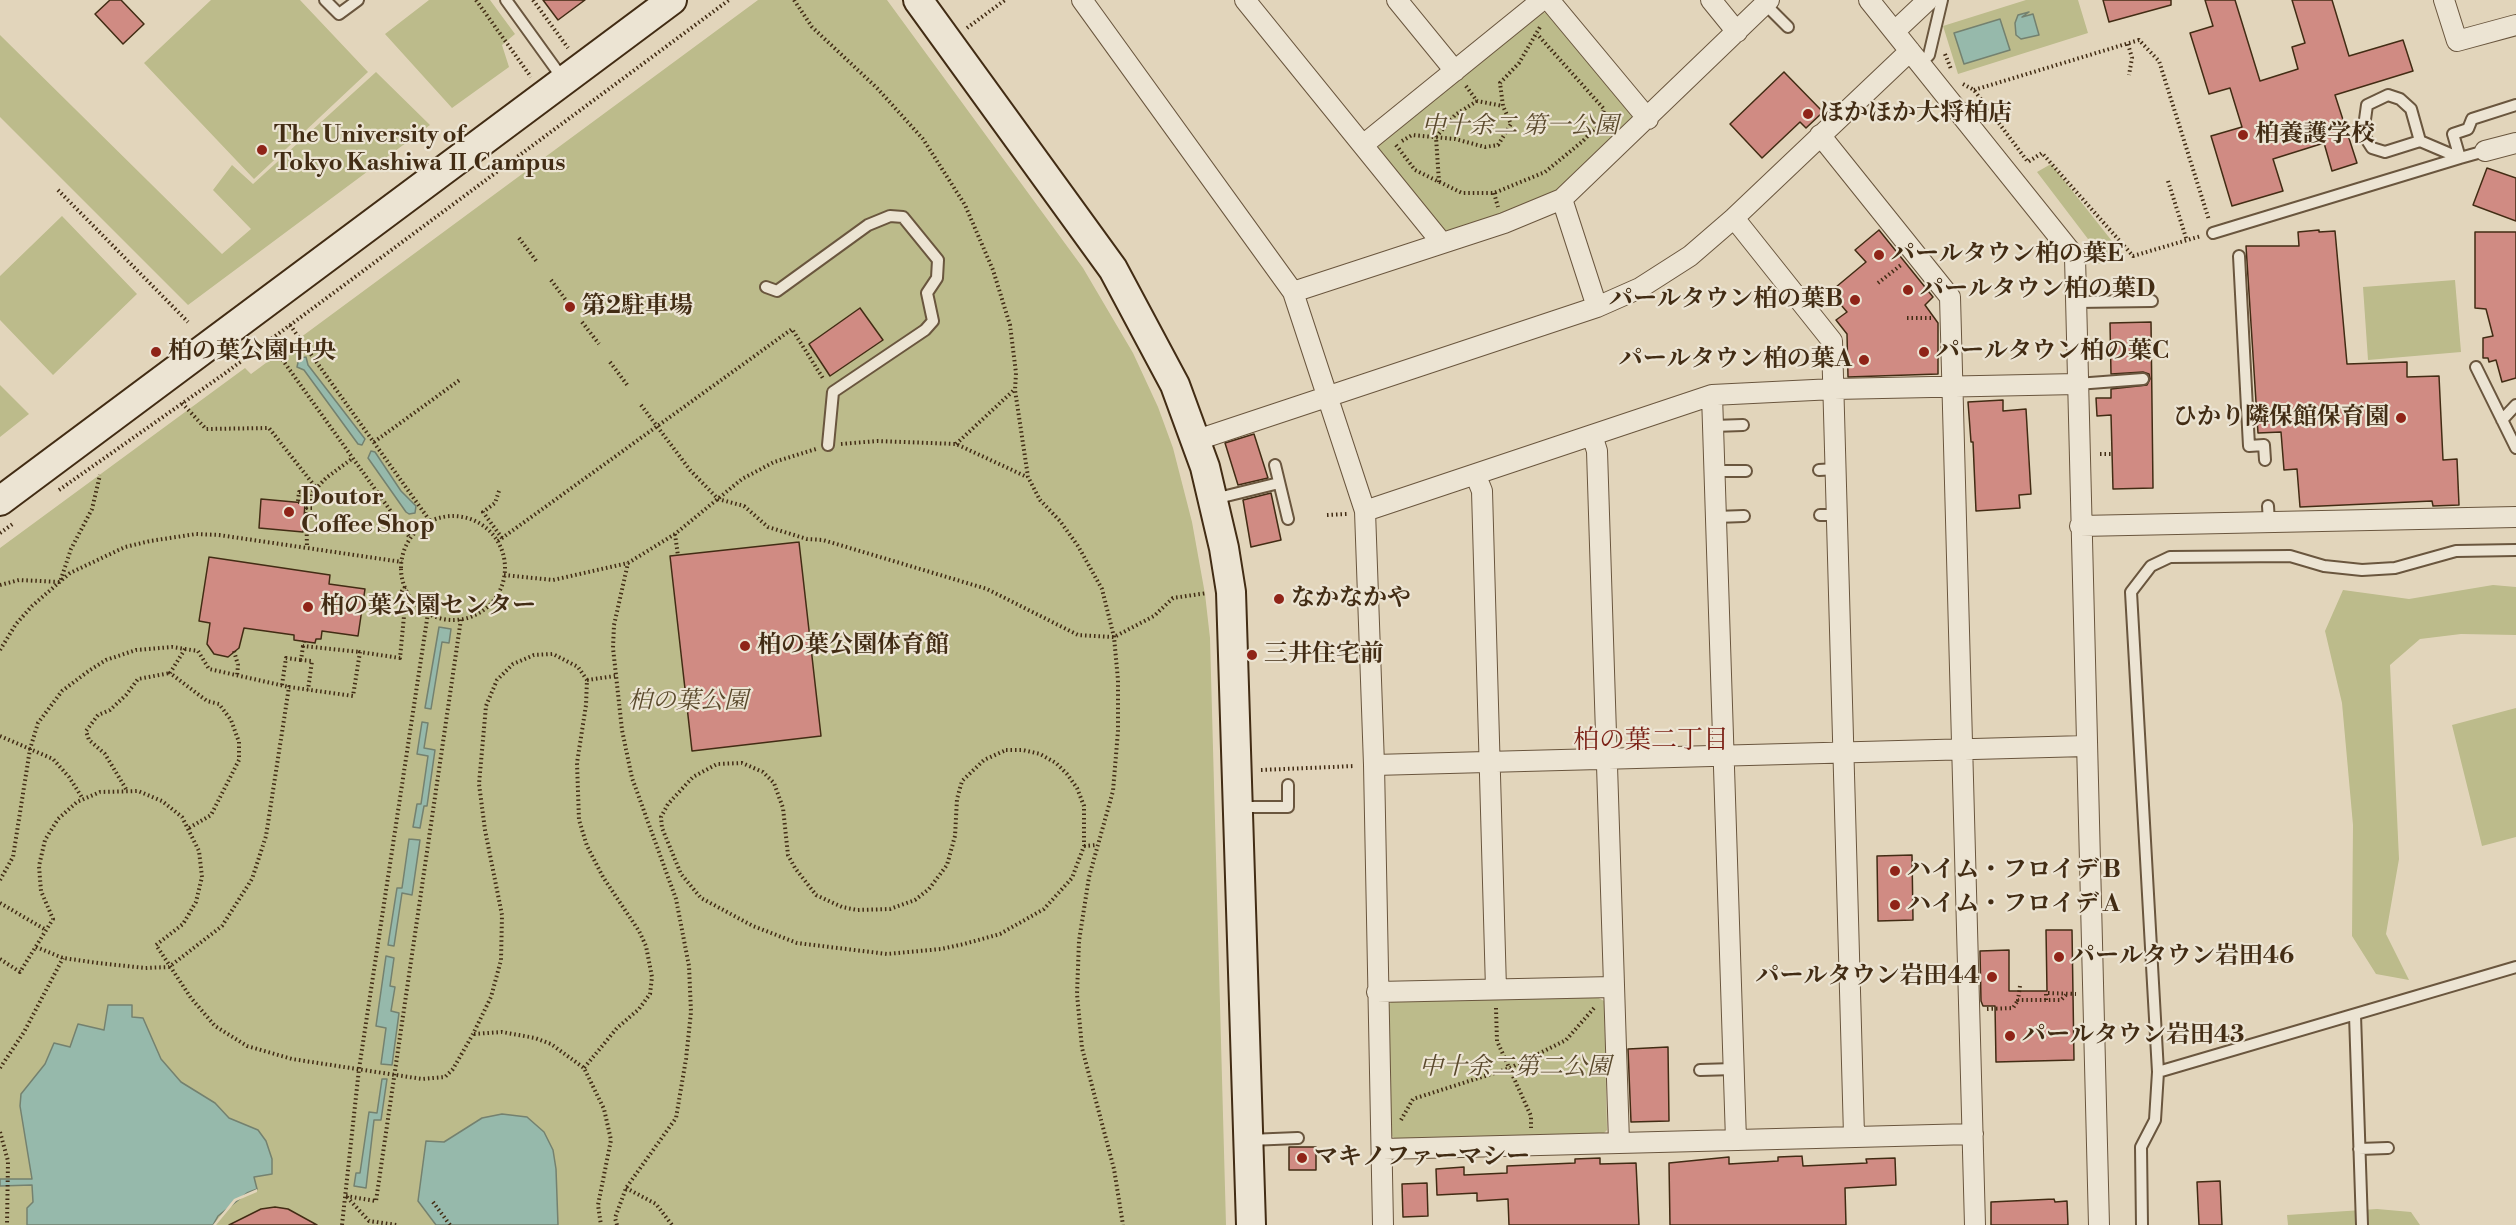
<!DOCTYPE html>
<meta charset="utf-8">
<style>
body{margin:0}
canvas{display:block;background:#e2d5bb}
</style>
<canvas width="2516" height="1225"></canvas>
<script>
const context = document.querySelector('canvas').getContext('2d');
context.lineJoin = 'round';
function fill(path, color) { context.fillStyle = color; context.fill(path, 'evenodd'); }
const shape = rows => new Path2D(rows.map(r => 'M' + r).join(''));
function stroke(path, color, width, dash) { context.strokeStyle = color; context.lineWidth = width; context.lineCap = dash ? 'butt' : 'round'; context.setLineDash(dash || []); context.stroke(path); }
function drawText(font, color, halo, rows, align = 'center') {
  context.font = font + ' "Libre Bodoni","Noto Serif JP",serif'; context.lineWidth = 4.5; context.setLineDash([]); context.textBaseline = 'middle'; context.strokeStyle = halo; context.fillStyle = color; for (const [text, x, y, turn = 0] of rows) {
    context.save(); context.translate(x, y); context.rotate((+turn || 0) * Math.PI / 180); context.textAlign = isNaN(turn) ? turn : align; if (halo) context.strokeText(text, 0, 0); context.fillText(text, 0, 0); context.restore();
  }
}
fill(shape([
 [211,0,300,0,368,72,254,179,144,63],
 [429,0,490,0,515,34,502,45,509,67,452,108,385,34],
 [758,0,887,0,1083,268,1133,353,1158,407,1173,448,1192,522,1205,594,1210,638,1226,1225,0,1225,0,548,245,368,251,374],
 [2026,0,2078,0,2088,33,1958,74,1943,26],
 [1548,12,1632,116,1631,125,1553,197,1450,231,1439,229,1378,153,1379,142,1540,13],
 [0,35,222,254,251,229,213,190,232,165,253,184,376,72,430,125,188,305,0,117],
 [2051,164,2123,255,2098,264,2088,239,2037,172],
 [62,216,137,294,53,375,0,320,0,276],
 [2455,280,2461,352,2368,360,2363,287],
 [0,385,29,414,0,437],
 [2493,585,2516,587,2516,635,2461,634,2420,639,2390,665,2399,859,2386,934,2409,980,2376,974,2352,936,2353,825,2342,703,2325,631,2343,590,2409,599],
 [2516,708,2516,837,2482,846,2452,725],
 [1595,996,1604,1001,1607,1130,1601,1136,1397,1141,1390,1134,1386,1008,1393,1000],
 [2377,1209,2411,1212,2420,1225,2288,1225,2287,1215]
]), '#bcbb8b');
const water = shape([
 [2029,12,2022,17,2033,14,2039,35,2021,39,2016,35,2015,23,2018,15,2029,12],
 [2000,19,2010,50,1964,64,1954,33,2000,19],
 [306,357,308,365,365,439,362,445,358,444,304,370,297,367,299,358,306,357],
 [371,451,375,452,401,491,416,506,415,513,409,514,406,512,368,458,371,451],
 [439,627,451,629,449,643,442,642,431,709,425,708,439,627],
 [422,722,428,723,424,748,435,750,427,806,424,806,420,828,413,827,417,804,421,804,428,756,417,754,422,722],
 [409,839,420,840,412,895,402,893,394,946,388,945,397,888,402,888,409,839],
 [386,956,394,958,390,986,395,987,391,1011,399,1013,392,1065,381,1064,386,1028,376,1026,386,956],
 [108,1005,132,1005,132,1017,143,1018,161,1059,181,1082,215,1103,229,1118,258,1130,266,1141,272,1159,272,1174,254,1177,257,1189,247,1193,218,1216,213,1225,27,1225,27,1208,33,1202,32,1185,0,1186,0,1179,32,1179,20,1106,21,1094,45,1064,54,1043,70,1047,78,1024,104,1030,108,1005],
 [382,1079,387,1079,381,1120,374,1120,366,1188,354,1186,356,1173,360,1173,369,1112,377,1113,382,1079],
 [502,1114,527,1117,544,1132,553,1150,556,1169,558,1225,436,1225,418,1201,426,1141,444,1142,482,1118,502,1114]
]);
fill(water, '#96b9ab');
stroke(water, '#74816f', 1.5);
fill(shape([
 [257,1189,257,1192,236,1201,216,1225,213,1225,234,1199]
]), '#e2d5bb');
const building = shape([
 [110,0,121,0,144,24,123,44,95,14,110,0],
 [543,0,585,0,558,20,543,0],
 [2103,0,2171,0,2171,5,2109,22,2103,0],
 [2205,0,2235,0,2260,81,2298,69,2292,47,2305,43,2292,0,2332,0,2349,56,2403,40,2413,71,2335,95,2357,163,2332,171,2324,143,2273,159,2283,191,2232,206,2211,136,2242,127,2230,88,2209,94,2190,33,2213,26,2205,0],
 [1784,72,1823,112,1806,128,1800,122,1762,158,1730,124,1784,72],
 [2487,168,2516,178,2516,221,2473,205,2487,168],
 [1879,230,1933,297,1925,305,1938,323,1938,374,1848,377,1847,334,1836,320,1847,312,1830,292,1866,262,1855,250,1879,230],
 [2319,230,2319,232,2335,231,2347,364,2407,362,2407,377,2439,376,2443,460,2457,459,2459,505,2433,506,2432,501,2300,507,2297,469,2284,470,2281,432,2258,433,2246,246,2299,246,2298,232,2319,230],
 [2475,232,2516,232,2516,378,2502,382,2496,360,2489,362,2488,358,2483,358,2483,338,2493,336,2486,309,2475,308,2475,232],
 [860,308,883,340,830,376,809,344,860,308],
 [2151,322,2153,488,2113,489,2111,415,2097,416,2096,398,2111,398,2111,389,2147,385,2150,379,2149,374,2143,372,2111,374,2110,323,2151,322],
 [2003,400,2003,411,2026,409,2031,494,2019,495,2020,508,1976,511,1973,442,1971,442,1968,402,2003,400],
 [1254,434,1268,478,1238,485,1225,443,1254,434],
 [1271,493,1281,540,1251,547,1243,500,1271,493],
 [261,499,305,503,303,532,259,528,261,499],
 [799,542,821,736,692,751,670,556,799,542],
 [209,557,330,575,329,584,365,589,358,636,322,631,321,639,316,639,315,643,294,640,294,635,244,628,239,648,228,657,214,654,207,644,210,623,199,621,209,557],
 [1912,855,1913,920,1878,921,1877,856,1912,855],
 [2046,930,2072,930,2074,1060,1996,1062,1995,1006,1983,1006,1981,1001,1980,951,2009,950,2009,991,2047,991,2046,930],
 [1668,1047,1669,1121,1631,1122,1628,1049,1668,1047],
 [1289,1147,1316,1147,1316,1170,1289,1170,1289,1147],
 [1802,1156,1803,1166,1867,1163,1866,1159,1895,1158,1896,1185,1845,1188,1846,1225,1670,1225,1669,1163,1729,1157,1729,1164,1778,1161,1778,1157,1802,1156],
 [1600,1158,1600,1164,1636,1163,1639,1225,1509,1225,1508,1199,1477,1201,1477,1193,1437,1195,1436,1169,1464,1167,1464,1175,1507,1173,1507,1166,1575,1163,1575,1159,1600,1158],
 [2220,1181,2222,1225,2199,1225,2197,1182,2220,1181],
 [1427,1183,1428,1216,1403,1217,1402,1184,1427,1183],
 [2054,1199,2055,1202,2067,1201,2068,1225,1991,1225,1991,1202,2054,1199],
 [275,1207,288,1209,317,1225,229,1225,261,1209,275,1207]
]);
fill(building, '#d08b83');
stroke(building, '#422c14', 1.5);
const lane = shape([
 [325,0,339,14,358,0],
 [506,0,563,79],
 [1765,4,1788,27],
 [1920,64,1929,55,1942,0],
 [2420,141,2411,109,2400,99,2388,95,2367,105,2363,134,2372,148,2385,152,2420,141,2460,158,2485,151],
 [2213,233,2460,158,2453,134,2468,129,2472,119,2516,105],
 [2239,256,2249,446,2264,445,2265,460],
 [766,287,777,291,868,225,890,216,903,217,938,260,937,278,927,293,933,321,925,330,833,392,828,445],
 [2076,302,2152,301],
 [2476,367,2516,448],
 [2077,384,2143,379],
 [2502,420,2516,405],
 [1713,426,1743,425],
 [1275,465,1288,519],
 [1819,470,1836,469],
 [1715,471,1746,471],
 [1214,499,1279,483],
 [2268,506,2269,522],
 [1820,515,1837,515],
 [1716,517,1744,516],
 [1238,807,1288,807,1288,785],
 [2355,1015,2362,1225],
 [1700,1070,1734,1069],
 [2158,1072,2516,967],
 [1249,1140,1298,1138],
 [2359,1149,2388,1148],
 [2142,1225,2141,1147,2155,1120,2158,1072,2131,592,2151,566,2170,557,2290,556,2324,566,2362,570,2395,568,2456,551,2516,550]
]);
const street = shape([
 [1082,0,1293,292,1365,511,1374,765,1383,1225],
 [1245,0,1442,243],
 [1397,0,1455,71],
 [1549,0,1648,119],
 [1711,0,1737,32],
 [1869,0,2075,257,2099,1225],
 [2444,0,2457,41,2516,25],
 [1895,31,1928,0],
 [1820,135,1950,297,1975,1225],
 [1363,145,1542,0],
 [2485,151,2516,143],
 [1562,199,1597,307],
 [1734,218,1832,341,1854,1135],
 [1293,292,1504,223,1562,199,1769,0],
 [1712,395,1736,1140],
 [1592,435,1597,451,1619,1142],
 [1197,440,1597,307,1640,288,1690,256,1734,218,1910,51],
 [1476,476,1482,491,1496,989],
 [1365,511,1712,395,1834,389,2077,384],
 [2080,526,2516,517],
 [1374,765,2086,746],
 [1377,992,1613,987],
 [1383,1149,1973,1134]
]);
const secondary = shape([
 [918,0,1113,269,1175,385,1205,467,1224,548,1231,592,1251,1225],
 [0,501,672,0]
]);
stroke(lane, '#6a563e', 14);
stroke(street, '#6a563e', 22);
stroke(secondary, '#422c14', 32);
stroke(shape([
 [476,0,531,77],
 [533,0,568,48],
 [794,0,812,27,877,88,923,139,965,205,993,270,1010,325,1016,373,1015,390,1028,477,1040,500,1060,521,1078,546,1102,589,1114,637,1118,680,1118,731,1113,791,1089,877,1079,941,1077,994,1082,1048,1114,1169,1123,1225],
 [967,28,1005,0],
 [2128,44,2132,58,2129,75],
 [1945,54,1951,69],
 [1963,84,1974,90,2028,162,2042,153,2133,256,2201,236],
 [1466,86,1477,101,1503,106],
 [1974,90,2139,40,2159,61,2209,220],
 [1402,141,1412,135,1455,139,1485,147,1498,145,1511,124,1503,106,1500,83,1519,63,1540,27],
 [1396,145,1415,170,1462,193,1494,193,1545,172,1583,141,1602,121,1604,109,1537,34],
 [2168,181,2187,241],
 [1439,182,1436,137,1455,115,1477,101],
 [58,190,188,322],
 [1494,193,1498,207],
 [519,238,537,262],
 [551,280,568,303],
 [1878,283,1901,265],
 [1907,318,1932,318],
 [582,322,599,344],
 [290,325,430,521],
 [269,341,410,538],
 [610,362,628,386],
 [182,403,206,429,269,428,317,489],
 [641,405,690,470,718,499,744,506,768,527,807,539,823,540,987,589,1078,635,1114,637,1154,616,1173,598,1207,593],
 [374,442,461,379],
 [841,444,877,441,956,444,1027,477],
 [956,444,1014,390],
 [2100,454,2112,454],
 [59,490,224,374,729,0],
 [499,491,495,503,483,512,502,538],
 [298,501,299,492,312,493,326,478,353,458],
 [298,502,306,502,307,548],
 [306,508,312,508,312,493],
 [1327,515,1347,514],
 '401 568a52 52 0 1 1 104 0a52 52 0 1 1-104 0Z',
 [0,533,14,523],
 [675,534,678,556],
 [498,541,792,329,824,380],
 [504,575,553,580,628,563,675,534,742,479,774,462,816,449],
 [0,585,19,580,60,582,71,549,92,509,100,475],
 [304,641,303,646,360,652],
 [303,646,301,660,312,661,308,690],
 [185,649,170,673,207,701,219,704,231,720,239,742,239,760,211,815,189,828],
 [0,650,16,624,32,606,70,573,125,547,150,541,196,534,219,535,402,562],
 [234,651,238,665,237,677],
 [587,680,615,676],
 [282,685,286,658,301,660],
 [0,736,53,759,69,777,83,799],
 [1006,750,1023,750,1040,754,1056,763,1067,774,1077,788,1084,806,1084,846,1072,878,1044,909,1000,934,964,944,941,949,887,954,797,943,753,926,701,898,681,874,662,828,661,817,668,804,693,777,717,764,742,763,763,772,774,783,783,808,788,855,795,868,816,895,842,907,857,910,890,909,915,900,929,889,947,865,955,836,957,799,962,781,984,760,1006,750],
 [1261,770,1355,766],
 [126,789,105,754,89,740,86,731,98,715,110,710,126,695,138,679,170,673],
 [1084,846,1097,845],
 [0,880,13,857,30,749,38,723,62,691,90,670,106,660,136,650,172,647,198,651,209,669,289,687],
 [0,903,46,930],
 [36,947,63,958,98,963,145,968,169,967,222,926,252,879,266,836,289,687,353,696,360,652,400,658,404,616,402,591,405,587],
 [0,959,20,972,53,919,41,891,39,866,45,840,58,819,77,802,100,792,138,791,162,801,182,817,199,851,202,877,196,902,183,924,156,945,191,998,215,1026,247,1046,292,1059,422,1079,445,1077,453,1069,473,1034,491,997,501,960,502,915,485,830,479,784,486,706,497,680,513,664,534,655,553,654,578,667,587,680,586,705,577,763,579,820,587,846,603,877,639,931,646,946,652,977,650,994,639,1009,617,1028,584,1068],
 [2020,986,2018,1000,2061,1000,2066,995],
 [2046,1000,2046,993,2076,994],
 [1496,1008,1497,1041,1531,1116,1531,1128],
 [1987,1009,2013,1008,2018,1000],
 [474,1034,502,1032,535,1038,551,1044,584,1068,604,1109,611,1140,598,1205,601,1225],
 [0,1068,24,1032,63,958],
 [1401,1120,1413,1099,1510,1068,1566,1040,1595,1007],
 [0,1132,8,1161,7,1225],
 [626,1188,656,1204,672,1225],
 [346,1196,376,1201,461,619],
 [347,1197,369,1221,397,1225],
 [433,1202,450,1225],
 [342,1225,359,1069,428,613],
 [617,1225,615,1218,626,1188,676,1118,686,1059,691,1012,689,966,676,899,632,778,622,730,613,648,614,625,628,563]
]), '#422c14', 4, [1.5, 3]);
stroke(lane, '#ece4d3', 10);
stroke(street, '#ece4d3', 20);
stroke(secondary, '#ece4d3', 28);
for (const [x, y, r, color] of [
 [1808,114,6,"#8f2418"],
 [2243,135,6,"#8f2418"],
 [262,150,6,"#8f2418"],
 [1879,255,6,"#8f2418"],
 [1908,290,6,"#8f2418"],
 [1855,300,6,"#8f2418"],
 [570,307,6,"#8f2418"],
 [156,352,6,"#8f2418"],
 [1924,352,6,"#8f2418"],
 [1864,360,6,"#8f2418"],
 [2401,418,6,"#8f2418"],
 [289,512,6,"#8f2418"],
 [1279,599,6,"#8f2418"],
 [308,607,6,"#8f2418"],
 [745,646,6,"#8f2418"],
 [1252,655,6,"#8f2418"],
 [1895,871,6,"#8f2418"],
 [1895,905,6,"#8f2418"],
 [2059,957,6,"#8f2418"],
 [1992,977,6,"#8f2418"],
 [2010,1036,6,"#8f2418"],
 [1302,1158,6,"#8f2418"]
]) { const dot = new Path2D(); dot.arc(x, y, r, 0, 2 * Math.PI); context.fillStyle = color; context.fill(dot); stroke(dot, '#ece4d3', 2); }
drawText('bold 24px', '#422c14', '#ece4d3', [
 ["ほかほか大将柏店",1820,114],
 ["柏養護学校",2255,135],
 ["The University of",274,136],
 ["Tokyo Kashiwa Ⅱ Campus",274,164],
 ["パールタウン柏の葉E",1891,255],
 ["パールタウン柏の葉D",1920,290],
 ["パールタウン柏の葉B",1843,300,"right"],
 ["第2駐車場",582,307],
 ["柏の葉公園中央",168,352],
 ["パールタウン柏の葉C",1936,352],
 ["パールタウン柏の葉A",1852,360,"right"],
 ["ひかり隣保館保育園",2389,418,"right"],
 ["Doutor",301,498],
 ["Coffee Shop",301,526],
 ["なかなかや",1291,599],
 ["柏の葉公園センター",320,607],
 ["柏の葉公園体育館",757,646],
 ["三井住宅前",1264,655],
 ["ハイム・フロイデ B",1907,871],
 ["ハイム・フロイデ A",1907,905],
 ["パールタウン岩田46",2071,957],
 ["パールタウン岩田44",1980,977,"right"],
 ["パールタウン岩田43",2022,1036],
 ["マキノファーマシー",1314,1158]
], 'left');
drawText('italic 24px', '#5a492c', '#ece4d3', [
 ["中十余二 第一公園",1520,127],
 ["柏の葉公園",688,702],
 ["中十余二第二公園",1515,1068]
]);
drawText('26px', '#7a1f14', '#ece4d3', [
 ["柏の葉二丁目",1651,742]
]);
</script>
